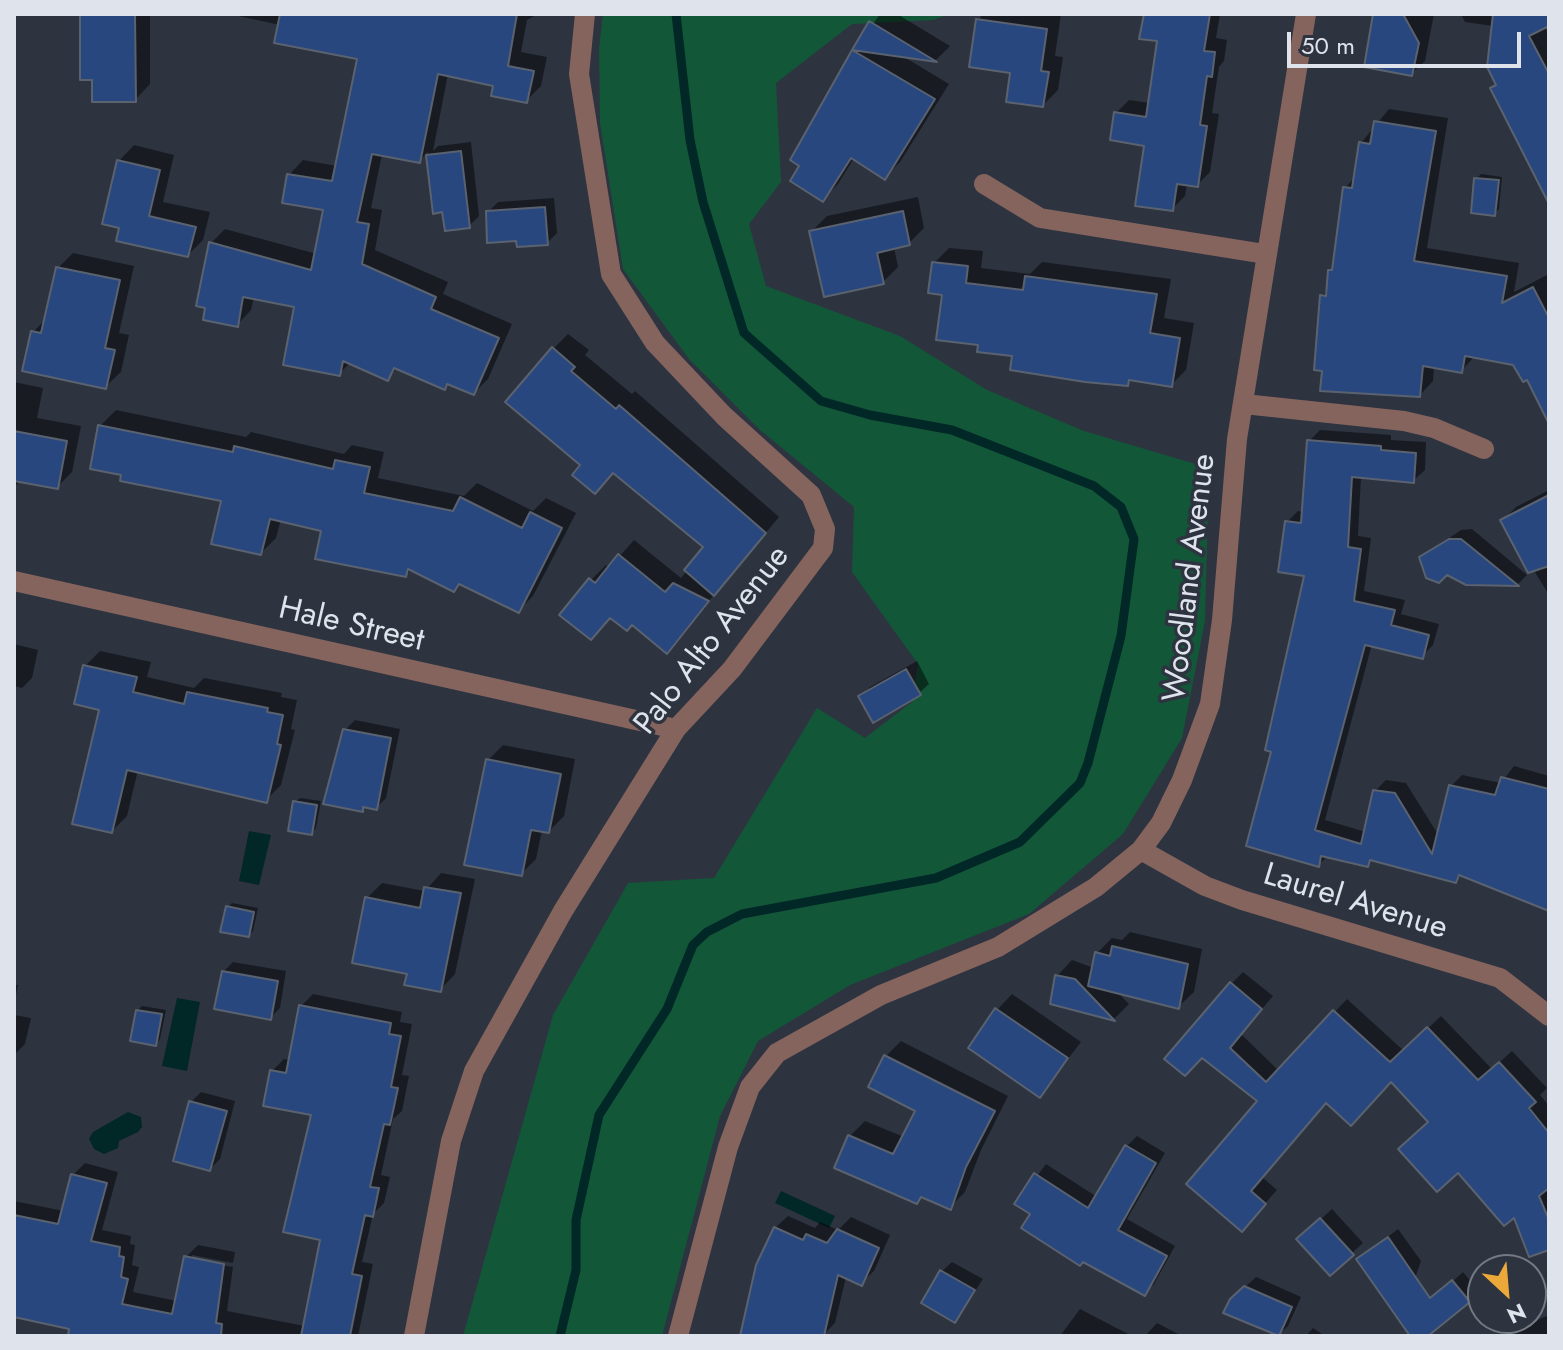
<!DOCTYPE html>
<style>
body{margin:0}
#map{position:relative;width:1563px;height:1350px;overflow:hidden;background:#2d3440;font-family:Jost,sans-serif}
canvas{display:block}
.frame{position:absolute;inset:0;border:16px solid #dfe3eb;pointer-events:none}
.north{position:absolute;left:1467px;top:1254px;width:80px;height:80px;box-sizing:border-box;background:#2d3440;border:2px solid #747a84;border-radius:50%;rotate:154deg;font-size:22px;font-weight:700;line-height:32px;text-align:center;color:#dfe3eb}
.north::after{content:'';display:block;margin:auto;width:28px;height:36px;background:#eca93a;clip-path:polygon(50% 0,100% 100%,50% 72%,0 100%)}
.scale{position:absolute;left:1287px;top:32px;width:234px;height:36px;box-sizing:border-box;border:4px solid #dfe3eb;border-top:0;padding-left:10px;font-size:24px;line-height:28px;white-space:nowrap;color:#dfe3eb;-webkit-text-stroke:6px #2d3440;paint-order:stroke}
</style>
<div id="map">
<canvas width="1563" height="1350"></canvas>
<div class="frame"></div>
<div class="north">N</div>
<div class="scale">50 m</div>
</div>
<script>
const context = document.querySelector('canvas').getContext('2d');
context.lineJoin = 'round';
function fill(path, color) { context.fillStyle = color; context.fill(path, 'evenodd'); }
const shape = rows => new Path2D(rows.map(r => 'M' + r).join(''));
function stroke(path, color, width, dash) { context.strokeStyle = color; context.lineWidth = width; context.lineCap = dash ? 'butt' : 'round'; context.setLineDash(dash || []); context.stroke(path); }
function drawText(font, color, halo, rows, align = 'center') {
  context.font = font + ' Jost,sans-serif'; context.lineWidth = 7; context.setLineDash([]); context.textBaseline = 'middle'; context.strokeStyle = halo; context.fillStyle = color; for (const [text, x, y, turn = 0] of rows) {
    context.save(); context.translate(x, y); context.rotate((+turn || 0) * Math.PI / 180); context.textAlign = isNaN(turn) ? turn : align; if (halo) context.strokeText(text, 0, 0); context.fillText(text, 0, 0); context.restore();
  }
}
fill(shape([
 [603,14,950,14,933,20,852,24,776,83,781,182,749,224,766,286,900,336,987,390,1084,431,1209,468,1205,621,1182,738,1123,834,1029,914,850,985,758,1041,720,1116,662,1336,463,1336,553,1015,628,883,714,878,817,708,865,738,912,702,918,664,852,572,854,507,760,430,689,359,623,269,600,123,599,48]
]), '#135739');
fill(shape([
 [249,831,271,835,259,885,239,881],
 [177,998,200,1002,187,1071,162,1066],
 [128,1112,141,1117,142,1127,138,1132,119,1141,118,1148,104,1154,94,1149,89,1139,93,1132],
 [781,1191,835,1216,829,1228,775,1203]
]), '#012727');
fill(shape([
 [82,14,150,14,150,84,135,100,94,78],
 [229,14,538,14,527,20,521,52,547,57,541,86,526,101,495,85,448,74,433,151,438,146,471,142,479,216,469,226,444,210,434,211,428,152,419,161,382,154,371,208,382,210,375,250,448,282,443,294,512,324,488,379,474,393,449,382,444,387,398,367,388,378,351,362,339,374,297,306,254,297,251,310,237,325,211,243,225,229,317,254,326,208,289,175,303,160,337,166,359,58,280,25],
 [880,14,897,14,950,46,936,60,901,55,949,84,900,162,885,177,854,158,838,184,823,199,802,166,793,160,854,51],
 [983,14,1061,14,1055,56,1063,57,1058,90,1043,105,1012,71,978,20],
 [1149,14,1220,14,1216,38,1227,40,1224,61,1219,67,1212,113,1219,114,1210,172,1197,185,1187,184,1185,196,1172,209,1146,144,1116,113,1129,100,1150,103,1159,40],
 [1375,14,1434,14,1425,61,1411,74],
 [1461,14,1549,14,1544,26,1549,35,1549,200,1492,88,1498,83,1493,26,1465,22],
 [1389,109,1448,118,1427,248,1519,263,1514,292,1547,275,1549,401,1540,402,1515,363,1475,356,1461,371,1434,366,1433,381,1420,395,1322,296,1328,290,1330,271,1334,267,1345,188,1356,176,1361,143],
 [134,145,174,155,163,202,210,212,203,240,188,255,121,227,119,161],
 [1481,174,1502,177,1499,209,1494,214,1476,179],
 [918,197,924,228,909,243,894,247,898,267,883,282,811,232,827,216],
 [554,198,557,233,547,243,518,238,488,212,498,202],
 [949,248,983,251,981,268,1030,274,1042,262,1171,279,1164,318,1194,323,1186,370,1171,385,1133,379,1127,384,980,344,944,293,934,263],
 [73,253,134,266,119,333,129,335,121,372,105,387,33,332,47,318,58,268],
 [568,334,589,350,585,355,632,394,635,391,779,517,667,651,632,623,611,616,591,638,591,580,606,565,609,568,634,540,681,578,706,547,614,471,583,465,553,349],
 [14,382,43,388,37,418,81,426,72,472,57,487,21,480,14,487],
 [116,410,246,437,251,432,344,454,352,445,384,452,378,478,464,496,477,483,533,511,546,498,576,513,533,596,518,611,461,582,453,590,412,569,406,575,323,530,281,519,276,538,261,553,223,499,123,474,100,426],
 [1320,430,1391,435,1391,440,1426,442,1425,470,1413,481,1361,476,1358,536,1371,538,1364,591,1405,600,1401,614,1439,624,1433,645,1422,656,1372,644,1325,820,1366,832,1375,791,1386,780,1406,783,1439,836,1451,786,1462,775,1501,783,1514,766,1549,776,1549,910,1462,874,1456,881,1373,859,1367,865,1328,856,1318,865,1273,750,1307,574,1287,522,1298,511,1304,512,1309,441],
 [1549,490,1549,595,1503,520,1516,507],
 [1472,529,1527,575,1518,584,1466,583,1422,557,1461,530],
 [14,644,38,650,32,678,22,688,14,686],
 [100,651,151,662,147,677,194,688,204,678,282,693,281,697,297,700,291,729,295,730,281,785,266,800,138,770,127,816,112,831,102,709,85,666],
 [917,661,929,684,919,693,860,697,870,687],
 [355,720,400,729,386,798,376,808,366,806,362,810,325,802,345,730],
 [503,745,575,759,564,816,549,831,542,830,536,859,521,874,488,760],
 [300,798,321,801,316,828,312,833,295,802],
 [441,873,475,879,455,974,440,990,409,972,367,898,382,883,425,891],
 [232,903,258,908,253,931,249,935,228,907],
 [1130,932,1202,949,1194,992,1178,1007,1116,991,1129,1004,1114,1019,1052,1003,1057,976,1072,960,1094,968,1097,953,1112,938,1122,940],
 [233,962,286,971,280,1008,270,1018,223,972],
 [1243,972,1273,996,1241,1034,1279,1071,1347,999,1404,1051,1441,1016,1492,1069,1512,1051,1547,1088,1540,1095,1549,1106,1549,1248,1392,1079,1327,1101,1262,1177,1277,1190,1242,1229,1260,1101,1202,1055,1231,984],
 [14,985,18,985,14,1004],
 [313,994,402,1012,400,1022,412,1024,402,1075,409,1076,402,1111,393,1119,381,1175,390,1177,384,1203,373,1214,362,1262,373,1264,358,1336,86,1336,72,1327,14,1275,14,1201,64,1211,73,1175,85,1163,118,1172,102,1230,131,1236,130,1244,135,1245,132,1265,139,1267,133,1292,177,1301,186,1257,198,1245,235,1252,233,1263,192,1255,192,1260,233,1267,227,1311,305,1326,322,1238,314,1114,272,1071,284,1059,290,1060,301,1006],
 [1012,994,1081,1042,1040,1095,997,1010],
 [142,1006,166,1010,160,1039,156,1044,137,1011],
 [14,1015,31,1018,25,1044,15,1054],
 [901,1041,1008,1096,981,1150,965,1192,950,1207,923,1195,917,1201,836,1167,850,1136,865,1121,904,1137,918,1110,886,1056],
 [201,1092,235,1101,220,1159,210,1169,191,1102],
 [1137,1136,1165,1153,1127,1219,1175,1246,1154,1284,1145,1293,1017,1203,1046,1164,1097,1197,1127,1146],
 [1332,1209,1363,1243,1330,1273,1309,1230],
 [788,1216,815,1228,820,1222,838,1230,851,1217,890,1235,874,1271,861,1283,846,1277,835,1323,823,1335,752,1336,775,1228],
 [1398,1229,1421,1261,1406,1304,1359,1259],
 [952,1262,983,1279,955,1321,942,1271],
 [1463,1272,1479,1291,1430,1332,1442,1291],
 [1256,1277,1301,1297,1288,1326,1278,1335,1242,1290],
 [1080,1309,1132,1336,1060,1336],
 [1549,1315,1549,1336,1500,1336],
 [1157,1323,1182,1336,1145,1336],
 [1313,1328,1325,1336,1306,1336]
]), '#0007');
stroke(shape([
 [560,1336,576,1270,576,1220,599,1115,667,1009,693,945,707,932,742,914,936,878,1020,842,1080,783,1088,763,1121,636,1134,539,1121,507,1094,486,952,430,870,415,821,401,744,333,703,202,690,140,676,14]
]), '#012727', 9);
const building = shape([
 [80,14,135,14,136,102,92,102,92,80,80,80,80,14],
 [280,14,517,14,508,66,534,71,527,103,491,96,493,86,438,74,420,163,372,154,357,222,369,224,362,264,436,297,431,309,499,338,474,395,447,384,445,390,394,368,388,381,343,361,340,376,283,365,294,307,243,297,238,327,203,320,205,308,196,306,209,242,311,270,323,210,282,203,287,174,332,181,357,59,274,43,280,14],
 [1144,14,1210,14,1204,51,1215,52,1212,77,1207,76,1200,125,1207,126,1198,187,1177,184,1173,211,1135,206,1144,146,1110,140,1114,112,1146,117,1157,41,1139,39,1144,14],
 [1373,14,1403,14,1419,43,1412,76,1364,67,1373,14],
 [1493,14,1549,14,1549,26,1529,36,1549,74,1549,204,1490,88,1496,85,1487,67,1493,14],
 [976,19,1047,29,1041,71,1049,72,1043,107,1006,102,1010,73,969,67,976,19],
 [869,21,937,62,852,50,869,21],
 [852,50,935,99,885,180,851,158,823,202,790,181,799,166,790,160,852,50],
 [1374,121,1436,131,1414,261,1507,276,1502,303,1533,287,1549,318,1549,424,1527,380,1523,382,1513,365,1465,356,1462,373,1423,366,1420,397,1320,391,1322,371,1314,370,1320,295,1326,296,1328,270,1332,270,1343,187,1352,188,1359,142,1370,144,1374,121],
 [461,151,470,228,445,231,442,212,433,214,426,155,461,151],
 [117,160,160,170,149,216,196,227,188,257,116,241,119,228,102,224,117,160],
 [1474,178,1499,180,1495,216,1471,213,1474,178],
 [545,207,548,245,517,247,516,241,487,243,486,211,545,207],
 [903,211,910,245,877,253,884,284,824,297,809,231,903,211],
 [932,262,968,266,966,283,1023,290,1025,276,1157,294,1150,333,1180,338,1172,387,1129,380,1128,386,1085,382,1010,370,1012,356,977,352,978,345,936,340,942,295,928,293,932,262],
 [56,267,120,280,105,348,115,350,106,389,22,371,31,331,41,333,56,267],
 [552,347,575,367,571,371,616,409,619,405,766,533,714,596,684,570,703,547,613,473,595,494,572,475,580,465,505,402,552,347],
 [98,425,233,452,234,446,333,469,335,460,370,467,364,493,453,511,460,497,522,528,530,512,562,528,519,613,459,584,454,592,408,569,406,577,315,559,321,531,270,519,261,555,211,544,221,501,120,481,121,475,90,469,98,425],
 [14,431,67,441,58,489,14,481,14,431],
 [1307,440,1381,446,1381,450,1416,453,1414,483,1352,477,1348,547,1361,549,1354,601,1395,610,1391,625,1429,635,1423,659,1365,645,1315,830,1361,844,1373,790,1395,793,1432,854,1449,785,1495,795,1501,777,1549,789,1549,911,1459,875,1456,883,1370,860,1368,867,1321,856,1319,867,1246,846,1271,752,1265,750,1304,576,1278,572,1285,521,1301,523,1307,440],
 [1549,495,1549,566,1528,573,1500,520,1549,495],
 [1449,539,1461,539,1519,586,1466,585,1447,575,1439,583,1426,578,1419,557,1449,539],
 [618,554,665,592,673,583,709,601,667,654,632,625,627,631,610,618,591,640,559,615,589,578,595,583,618,554],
 [83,665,137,677,133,692,184,704,187,692,268,708,267,712,283,715,277,744,281,745,267,803,127,770,112,833,72,824,99,710,74,704,83,665],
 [906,669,921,695,873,723,858,696,906,669],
 [343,729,391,738,377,810,363,807,363,812,323,804,343,729],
 [486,759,561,774,549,833,531,830,522,876,464,865,486,759],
 [293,801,317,805,312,835,288,831,293,801],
 [424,887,461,893,441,992,404,985,407,974,352,963,365,897,420,908,424,887],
 [226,906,254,912,249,937,220,932,226,906],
 [1112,946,1188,964,1179,1009,1088,986,1095,952,1110,956,1112,946],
 [222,971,278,981,271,1020,214,1009,222,971],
 [1055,975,1075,979,1115,1021,1050,1004,1055,975],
 [1230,982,1262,1009,1230,1048,1266,1082,1333,1010,1390,1062,1427,1027,1478,1080,1499,1062,1536,1102,1529,1108,1549,1133,1549,1188,1539,1196,1549,1220,1549,1250,1529,1257,1514,1218,1504,1226,1458,1173,1437,1192,1398,1149,1428,1122,1391,1082,1351,1126,1326,1103,1251,1191,1266,1204,1242,1232,1186,1184,1257,1101,1202,1058,1185,1076,1164,1059,1230,982],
 [299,1005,391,1023,389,1034,401,1036,391,1087,398,1088,390,1125,384,1124,370,1187,379,1188,373,1217,365,1215,352,1274,362,1276,350,1336,301,1336,320,1240,283,1232,311,1115,263,1106,270,1070,286,1073,299,1005],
 [995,1008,1068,1058,1040,1098,968,1048,995,1008],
 [136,1010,162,1014,156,1046,130,1041,136,1010],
 [884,1055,995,1111,966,1167,951,1210,921,1197,917,1204,834,1168,848,1135,893,1154,915,1111,868,1087,884,1055],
 [189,1101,227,1111,210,1171,173,1161,189,1101],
 [1125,1145,1156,1163,1118,1230,1167,1256,1145,1296,1083,1262,1080,1266,1021,1228,1030,1214,1014,1204,1034,1173,1088,1208,1125,1145],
 [71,1174,107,1183,91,1241,120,1247,119,1256,124,1257,121,1277,128,1279,122,1304,172,1314,184,1256,224,1264,216,1323,222,1324,221,1336,68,1336,69,1329,14,1317,14,1215,58,1224,71,1174],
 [1320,1218,1354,1255,1330,1276,1296,1239,1320,1218],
 [774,1227,803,1240,806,1234,827,1243,837,1229,879,1248,862,1286,838,1275,824,1336,740,1336,756,1265,774,1227],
 [1388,1237,1430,1298,1452,1280,1470,1302,1428,1336,1410,1336,1356,1259,1388,1237],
 [940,1270,975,1290,955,1323,921,1303,940,1270],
 [1244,1286,1292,1307,1279,1336,1223,1313,1230,1299,1244,1286]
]);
fill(building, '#28477f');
stroke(building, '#5a626f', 2);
stroke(shape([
 [984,184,1040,218,1265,254],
 [1244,404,1404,421,1434,428,1484,449],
 [14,581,676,729],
 [1141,850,1205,886,1242,900,1500,978,1549,1016],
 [414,1336,451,1141,474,1071,563,911,676,729,732,669,823,548,825,529,811,495,724,416,655,343,611,274,579,74,585,14],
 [678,1336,728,1147,750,1087,777,1053,881,995,998,947,1096,887,1141,850,1161,823,1182,780,1210,704,1222,620,1237,439,1306,14]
]), '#86645e', 20);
drawText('32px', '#dfe3eb', '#2d3440', [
 ["Woodland Avenue",1191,578,-83],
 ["Hale Street",351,626,13],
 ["Palo Alto Avenue",713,641,-52],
 ["Laurel Avenue",1355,903,17]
]);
</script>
